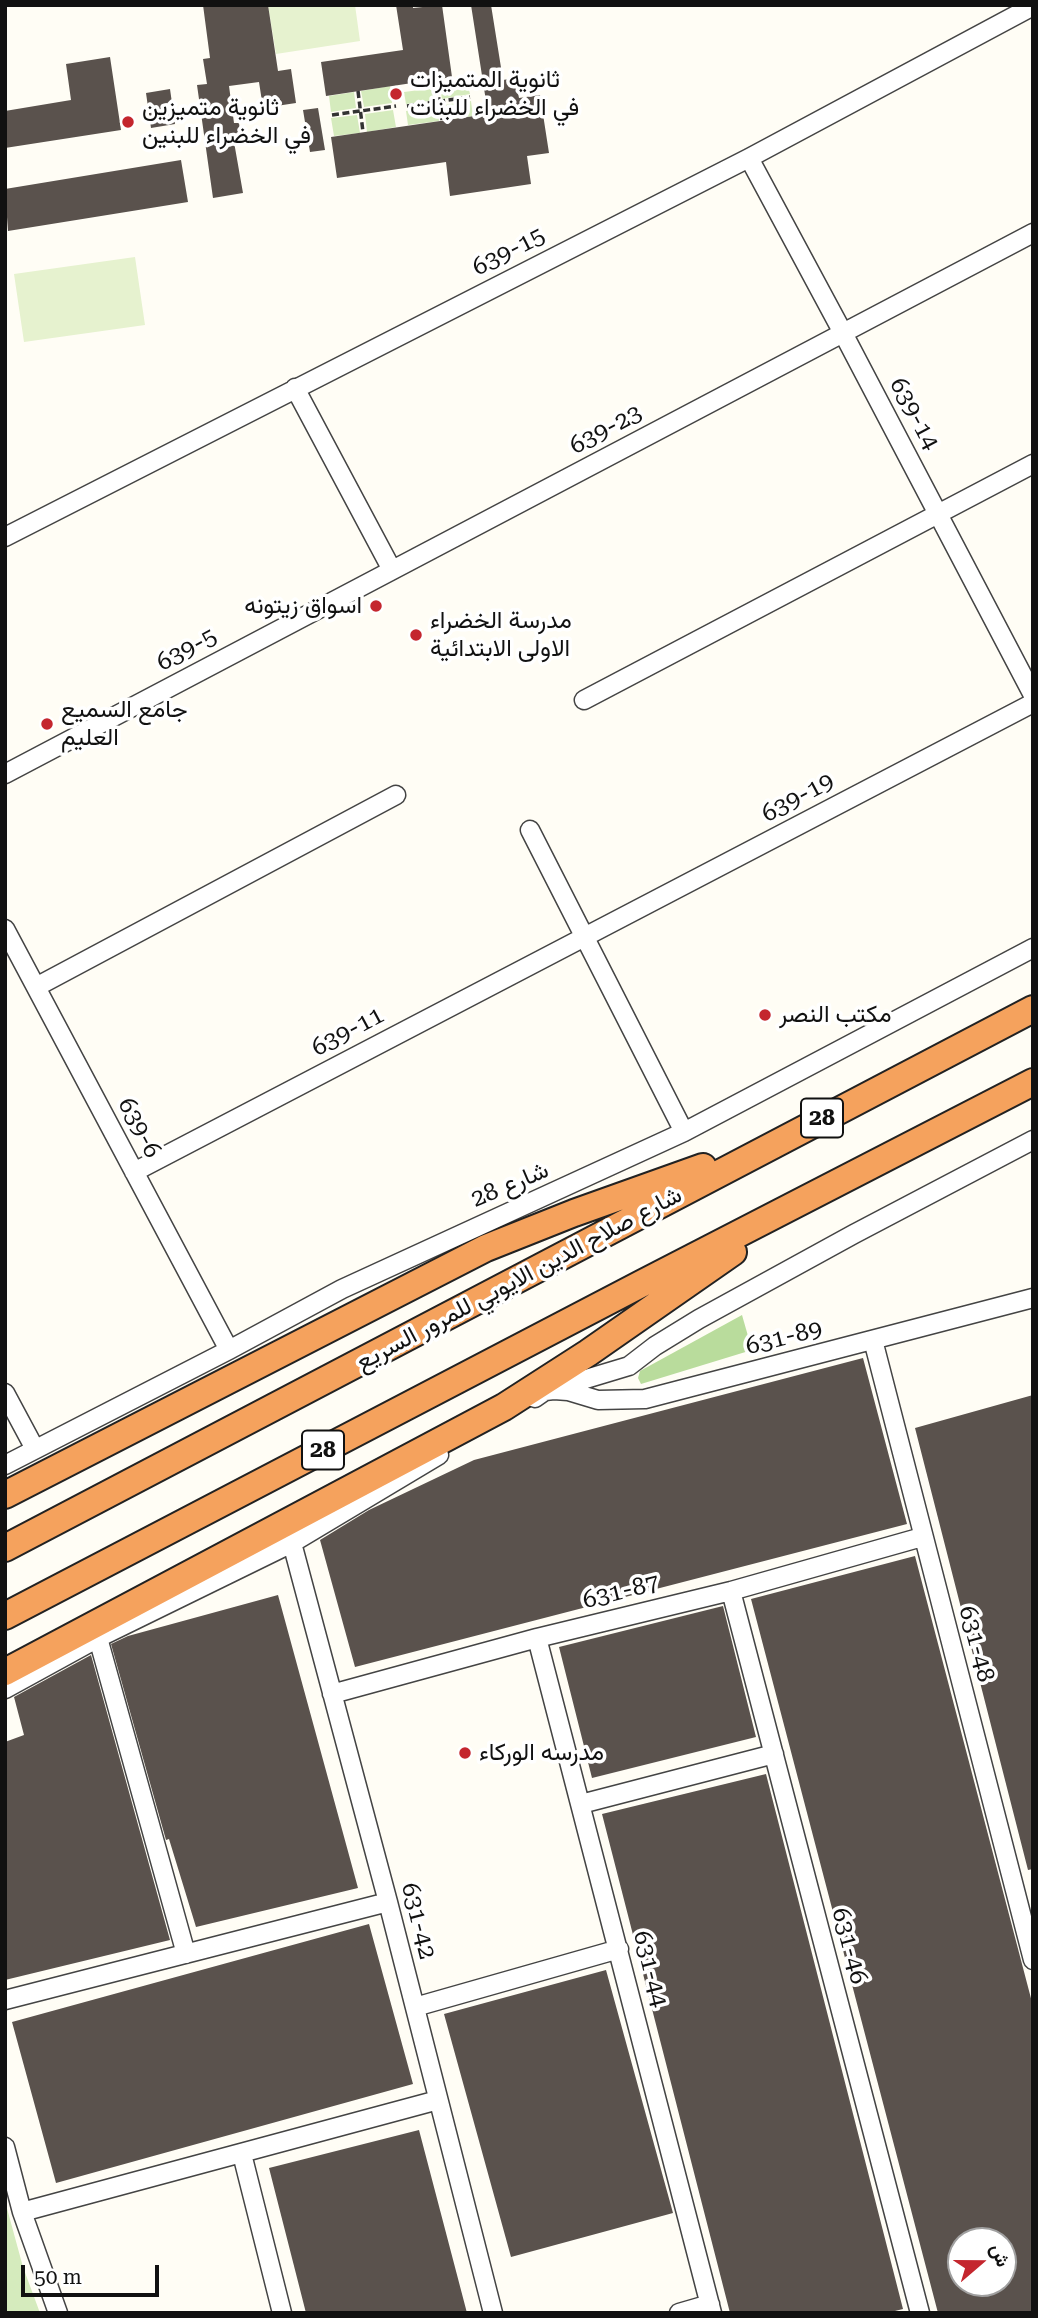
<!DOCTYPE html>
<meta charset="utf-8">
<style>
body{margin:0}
#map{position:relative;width:1038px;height:2318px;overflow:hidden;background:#fffdf5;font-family:"Roboto Serif",Vazirmatn,serif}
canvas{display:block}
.frame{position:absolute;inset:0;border:7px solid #111;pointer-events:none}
.north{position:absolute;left:947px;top:2227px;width:70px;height:70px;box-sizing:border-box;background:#fff;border:2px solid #a0a0a0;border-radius:50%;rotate:70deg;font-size:19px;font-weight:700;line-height:28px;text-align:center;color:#111}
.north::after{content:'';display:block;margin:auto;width:24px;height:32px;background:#c4262e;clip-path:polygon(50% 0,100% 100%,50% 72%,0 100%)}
.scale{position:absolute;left:21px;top:2265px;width:138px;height:32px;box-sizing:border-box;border:4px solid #111;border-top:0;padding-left:9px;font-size:21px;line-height:24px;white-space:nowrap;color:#111;-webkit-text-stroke:5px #fff;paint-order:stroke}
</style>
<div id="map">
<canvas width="1038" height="2318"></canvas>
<div class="frame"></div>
<div class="north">ش</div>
<div class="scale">50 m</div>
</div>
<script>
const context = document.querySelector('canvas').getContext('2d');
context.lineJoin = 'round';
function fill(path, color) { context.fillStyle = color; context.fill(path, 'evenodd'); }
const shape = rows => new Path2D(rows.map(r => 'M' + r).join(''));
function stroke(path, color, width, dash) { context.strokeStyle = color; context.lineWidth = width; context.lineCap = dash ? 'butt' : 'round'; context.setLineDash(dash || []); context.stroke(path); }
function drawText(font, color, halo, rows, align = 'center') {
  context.font = font + ' "Roboto Serif",Vazirmatn,serif'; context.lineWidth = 7; context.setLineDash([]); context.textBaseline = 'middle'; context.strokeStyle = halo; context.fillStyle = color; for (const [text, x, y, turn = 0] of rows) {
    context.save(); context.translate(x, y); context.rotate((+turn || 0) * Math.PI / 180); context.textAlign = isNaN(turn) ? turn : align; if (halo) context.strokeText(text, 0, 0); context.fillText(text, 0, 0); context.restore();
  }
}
fill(shape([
 [467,82,470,94,442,99,440,87],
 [390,86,392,103,364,107,361,91],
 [435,88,436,100,406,104,404,92],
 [354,92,356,108,331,112,329,96],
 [471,101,473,116,447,120,444,105],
 [437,106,439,121,408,125,406,111],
 [393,110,396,127,367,132,365,114],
 [357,115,360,133,334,136,331,118],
 [5,2201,23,2267,40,2313,5,2313]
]), '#d5ebbd');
fill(shape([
 [742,1315,752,1350,641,1384,638,1378,640,1371]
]), '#b9dc9c');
fill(shape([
 [268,5,355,5,360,41,276,54],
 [135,257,145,325,24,342,14,274]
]), '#e6f2cf');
fill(shape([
 [203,5,268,5,278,71,291,69,296,103,263,108,259,82,229,86,234,123,239,123,241,141,234,142,243,193,213,198,197,85,207,84,203,59,210,58],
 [396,5,413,5,413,8,442,5,452,77,326,96,321,62,403,50],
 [471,5,491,5,503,80,515,78,519,98,540,95,549,153,527,156,531,184,450,196,446,162,337,178,331,137,488,114],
 [110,57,121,130,5,148,5,111,71,100,66,64],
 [170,89,175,124,151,128,146,93],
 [318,108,325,150,310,152,303,110],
 [181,160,188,202,8,231,5,189],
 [863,1358,907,1524,355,1667,320,1540,369,1510,474,1460],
 [1033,1395,1033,1869,1028,1870,915,1428],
 [915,1556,1033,2006,1033,2313,938,2313,751,1599],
 [961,2241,1003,2241,1003,2283,961,2283],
 [278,1595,358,1888,196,1927,169,1839,166,1840,111,1644,128,1636],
 [723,1606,756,1737,592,1778,559,1647],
 [91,1655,170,1940,5,1980,5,1742,24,1735,14,1697],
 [766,1774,903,2309,887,2313,730,2313,602,1814],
 [369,1924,413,2084,56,2183,12,2022],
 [606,1970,673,2213,511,2257,444,2014],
 [419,2130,467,2313,306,2313,269,2168]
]), '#5a524d');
const minor = shape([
 [749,158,843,333,1033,695],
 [295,388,392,570],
 [5,537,749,158,1033,6],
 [584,700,1033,464],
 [5,774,1033,233],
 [530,830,684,1132],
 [5,929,229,1350],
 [36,987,396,795],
 [134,1172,1033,703],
 [873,1340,1033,1960],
 [556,1388,629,1366,655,1346,699,1319,854,1234,1033,1140],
 [5,1393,35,1449],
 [535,1398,545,1391,554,1390,568,1391,598,1400,645,1399,1033,1298],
 [5,1465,229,1350,342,1289,684,1132,1033,948],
 [292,1543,388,1902,493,2313],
 [731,1591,920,2313],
 [98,1638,186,1954],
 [537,1638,712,2313],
 [5,1689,98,1638,292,1543,439,1455],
 [332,1694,537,1638,731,1591,922,1537],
 [581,1804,774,1754],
 [5,2000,388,1902],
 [415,2007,619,1949],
 [5,2147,22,2212,58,2313],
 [242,2154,282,2313],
 [22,2212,438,2100],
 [679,2313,710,2304]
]);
const highway = shape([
 [5,1495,486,1248,574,1213,703,1167],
 [5,1548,1033,1009],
 [5,1616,641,1284,1033,1082],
 [5,1672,504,1407,588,1353,733,1252]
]);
stroke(minor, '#444', 21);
stroke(highway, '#222', 30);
stroke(shape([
 [437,87,442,120],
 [358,91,363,132],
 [407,106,470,97],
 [332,115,396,106]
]), '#333', 3.5, [7, 3.5]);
stroke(minor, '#fff', 18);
stroke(highway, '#f5a25d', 26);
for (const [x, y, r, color] of [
 [396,94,7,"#c4262e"],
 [128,122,7,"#c4262e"],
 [376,606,7,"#c4262e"],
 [416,635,7,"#c4262e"],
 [47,724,7,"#c4262e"],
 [765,1015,7,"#c4262e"],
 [465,1753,7,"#c4262e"]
]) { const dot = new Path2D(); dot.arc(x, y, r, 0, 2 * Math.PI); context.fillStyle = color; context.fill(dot); stroke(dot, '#fff', 2.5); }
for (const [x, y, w] of [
 [822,1118,42],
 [323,1450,42]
]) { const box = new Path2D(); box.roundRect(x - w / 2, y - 19.5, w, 39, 5); context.fillStyle = '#fff'; context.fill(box); stroke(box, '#111', 2); }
drawText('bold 23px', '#111', null, [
 ["28",822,1118],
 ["28",323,1450]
]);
drawText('24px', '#111', '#fff', [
 ["ثانوية المتميزات",410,80],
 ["في الخضراء للبنات",410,108],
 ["ثانوية متميزين",142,108],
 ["في الخضراء للبنين",142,136],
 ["اسواق زيتونه",362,606,"right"],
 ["مدرسة الخضراء",430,621],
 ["الاولى الابتدائية",430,649],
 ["جامع السميع",61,710],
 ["العليم",61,738],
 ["مكتب النصر",779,1015],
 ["مدرسه الوركاء",479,1753]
], 'left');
drawText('24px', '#111', '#fff', [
 ["639-15",509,252,-27],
 ["639-14",914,414,62],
 ["639-23",606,430,-28],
 ["639-5",187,650,-28],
 ["639-19",798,798,-28],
 ["639-11",348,1032,-28],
 ["639-6",139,1128,62],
 ["شارع 28",510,1185,-23],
 ["شارع صلاح الدين الايوبي للمرور السريع",519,1279,-28],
 ["631-89",784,1338,-14],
 ["631-87",621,1592,-14],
 ["631-48",976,1644,75],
 ["631-42",418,1921,76],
 ["631-46",849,1946,75],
 ["631-44",650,1969,76]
]);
</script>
